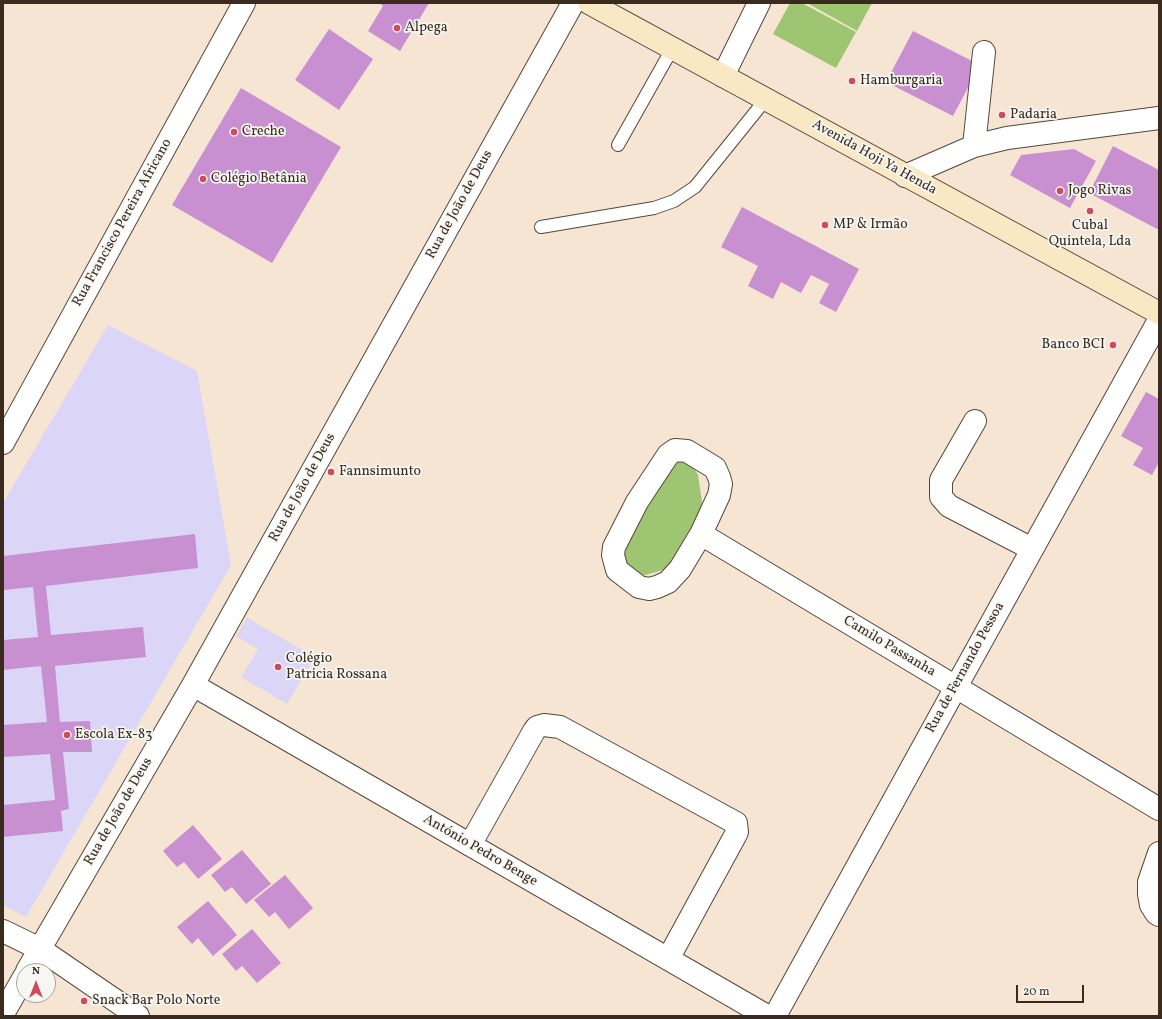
<!DOCTYPE html>
<meta charset="utf-8">
<style>
body{margin:0}
#map{position:relative;width:1162px;height:1019px;overflow:hidden;background:#f5e5d2;font-family:Vollkorn,serif}
canvas{display:block}
.frame{position:absolute;inset:0;border:4px solid #3b2a1e;pointer-events:none}
.north{position:absolute;left:16px;top:963px;width:40px;height:40px;box-sizing:border-box;background:#f6f6f2;border:1px solid #aba49d;border-radius:50%;rotate:0deg;font-size:11px;font-weight:700;line-height:16px;text-align:center;color:#3b2a1e}
.north::after{content:'';display:block;margin:auto;width:14px;height:18px;background:#d1495b;clip-path:polygon(50% 0,100% 100%,50% 72%,0 100%)}
.scale{position:absolute;left:1016px;top:985px;width:68px;height:18px;box-sizing:border-box;border:2px solid #3b2a1e;border-top:0;padding-left:5px;font-size:12px;line-height:14px;white-space:nowrap;color:#3b2a1e;-webkit-text-stroke:3px #f6f6f2;paint-order:stroke}
</style>
<div id="map">
<canvas width="1162" height="1019"></canvas>
<div class="frame"></div>
<div class="north">N</div>
<div class="scale">20 m</div>
</div>
<script>
const context = document.querySelector('canvas').getContext('2d');
context.lineJoin = 'round';
function fill(path, color) { context.fillStyle = color; context.fill(path, 'evenodd'); }
const shape = rows => new Path2D(rows.map(r => 'M' + r).join(''));
function stroke(path, color, width, dash) { context.strokeStyle = color; context.lineWidth = width; context.lineCap = dash ? 'butt' : 'round'; context.setLineDash(dash || []); context.stroke(path); }
function drawText(font, color, halo, rows, align = 'center') {
  context.font = font + ' Vollkorn,serif'; context.lineWidth = 3.5; context.setLineDash([]); context.textBaseline = 'middle'; context.strokeStyle = halo; context.fillStyle = color; for (const [text, x, y, turn = 0] of rows) {
    context.save(); context.translate(x, y); context.rotate((+turn || 0) * Math.PI / 180); context.textAlign = isNaN(turn) ? turn : align; if (halo) context.strokeText(text, 0, 0); context.fillText(text, 0, 0); context.restore();
  }
}
fill(shape([
 [108,325,197,371,231,565,26,917,3,905,3,503],
 [247,618,315,657,287,704,241,677,258,649,236,636]
]), '#dbd6f7');
fill(shape([
 [790,3,802,3,856,32,836,68,773,34],
 [807,3,872,3,857,31],
 [677,461,692,464,698,475,703,508,670,568,642,576,628,566,622,549,623,536]
]), '#9ec672');
fill(shape([
 [379,3,429,3,400,51,368,31,383,6],
 [329,29,373,59,339,110,295,80],
 [913,31,980,65,953,116,886,82],
 [241,88,341,147,272,263,172,205],
 [1113,146,1159,170,1159,230,1089,193],
 [1074,149,1096,161,1070,208,1010,175,1021,155],
 [742,207,859,269,836,312,819,303,829,284,811,275,801,293,781,282,773,299,748,286,758,266,721,247],
 [1146,392,1159,399,1159,462,1152,475,1133,465,1143,448,1121,436],
 [195,534,198,568,46,586,51,635,143,627,146,657,55,666,60,722,90,721,92,752,63,752,69,809,61,811,63,831,3,837,3,805,55,800,50,754,3,757,3,725,47,722,41,666,3,670,3,640,38,637,33,587,4,590,3,556],
 [193,825,222,859,198,879,184,862,177,867,163,851],
 [242,850,271,884,246,904,232,887,225,892,211,875],
 [285,875,313,908,289,929,275,912,269,917,254,900],
 [208,901,237,935,213,956,198,938,192,944,177,927],
 [252,929,281,963,257,983,242,966,236,971,222,954]
]), '#c890d0');
const service = shape([
 [618,145,672,49],
 [541,227,654,208,674,201,695,187,766,99]
]);
const minor = shape([
 [723,76,759,3],
 [974,146,984,52],
 [905,176,974,146,1007,138,1159,118],
 [975,421,941,480,941,497,949,506,1032,549],
 [3,443,244,3],
 [675,450,687,451,715,468,719,477,721,484,719,495,701,534,680,569,668,582,657,587,649,589,639,587,617,570,613,555,614,547,637,502,668,455,675,450],
 [701,534,1159,809],
 [193,685,767,1016],
 [470,845,534,731,537,727,544,725,560,727,736,823,737,832,735,836,668,959],
 [1159,853,1149,882,1149,894,1151,905,1156,913,1159,915],
 [27,971,193,685,573,3],
 [3,1014,24,977],
 [775,1016,956,687,1159,320]
]);
const tertiary = shape([
 [3,931,40,949,138,1016]
]);
const secondary = shape([
 [589,3,1159,313]
]);
stroke(service, '#574639', 14);
stroke(minor, '#574639', 24);
stroke(tertiary, '#574639', 24);
stroke(secondary, '#574639', 24);
stroke(service, '#fff', 12);
stroke(minor, '#fff', 22);
stroke(tertiary, '#fff', 22);
stroke(secondary, '#f8e8c3', 22);
for (const [x, y, r, color] of [
 [397,28,4,"#d1495b"],
 [852,81,4,"#d1495b"],
 [1002,115,4,"#d1495b"],
 [234,132,4,"#d1495b"],
 [203,179,4,"#d1495b"],
 [1060,191,4,"#d1495b"],
 [1090,211,4,"#d1495b"],
 [825,225,4,"#d1495b"],
 [1113,345,4,"#d1495b"],
 [331,472,4,"#d1495b"],
 [278,667,4,"#d1495b"],
 [67,735,4,"#d1495b"],
 [84,1001,4,"#d1495b"]
]) { const dot = new Path2D(); dot.arc(x, y, r, 0, 2 * Math.PI); context.fillStyle = color; context.fill(dot); stroke(dot, '#f6f6f2', 1.5); }
drawText('14px', '#3b2a1e', '#f6f6f2', [
 ["Alpega",405,28],
 ["Hamburgaria",860,81],
 ["Padaria",1010,115],
 ["Creche",242,132],
 ["Colégio Betânia",211,179],
 ["Jogo Rivas",1068,191],
 ["MP & Irmão",833,225],
 ["Cubal",1090,226,"center"],
 ["Quintela, Lda",1090,242,"center"],
 ["Banco BCI",1105,345,"right"],
 ["Fannsimunto",339,472],
 ["Colégio",286,659],
 ["Patricia Rossana",286,675],
 ["Escola Ex-83",75,735],
 ["Snack Bar Polo Norte",92,1001]
], 'left');
drawText('14px', '#3b2a1e', '#f6f6f2', [
 ["Avenida Hoji Ya Henda",874,158,29],
 ["Rua de João de Deus",460,205,-61],
 ["Rua Francisco Pereira Africano",123,223,-61],
 ["Rua de João de Deus",303,488,-61],
 ["Camilo Passanha",889,647,31],
 ["Rua de Fernando Pessoa",966,668,-61],
 ["Rua de João de Deus",119,812,-60],
 ["António Pedro Benge",480,851,30]
]);
</script>
